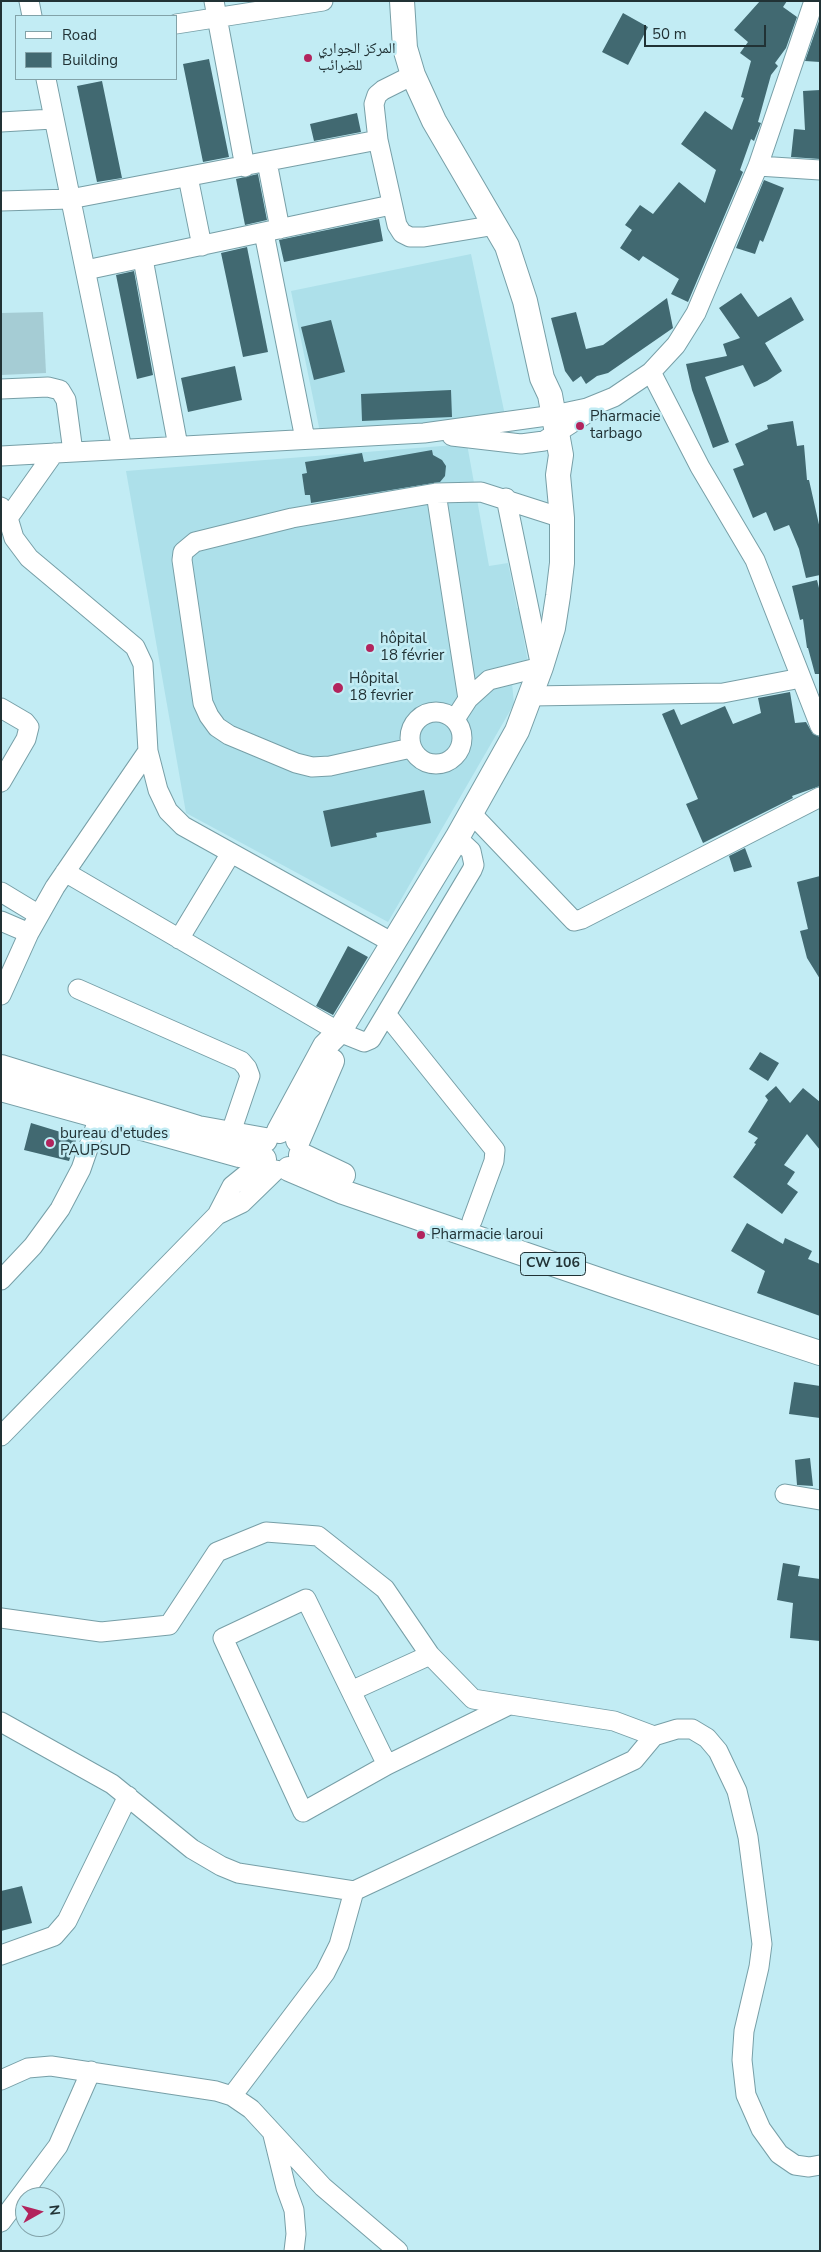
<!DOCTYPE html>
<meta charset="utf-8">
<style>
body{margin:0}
#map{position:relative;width:821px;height:2252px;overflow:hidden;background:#c2ecf4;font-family:"Nunito Sans",sans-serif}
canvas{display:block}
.frame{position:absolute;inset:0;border:2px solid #213235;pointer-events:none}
.legend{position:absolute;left:15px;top:15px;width:162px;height:65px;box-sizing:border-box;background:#c2ecf4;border:1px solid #82a2a8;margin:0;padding:6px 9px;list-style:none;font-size:15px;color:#213235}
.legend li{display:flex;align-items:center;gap:10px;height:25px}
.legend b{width:25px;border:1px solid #82a2a8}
.north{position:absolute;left:15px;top:2187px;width:50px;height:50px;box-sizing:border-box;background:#c2ecf4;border:1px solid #82a2a8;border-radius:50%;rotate:83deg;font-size:14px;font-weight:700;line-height:20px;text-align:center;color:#213235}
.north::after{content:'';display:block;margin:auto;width:18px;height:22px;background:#b2245d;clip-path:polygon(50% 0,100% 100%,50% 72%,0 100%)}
.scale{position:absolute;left:644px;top:25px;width:122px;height:22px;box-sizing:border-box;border:2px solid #213235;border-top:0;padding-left:6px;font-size:15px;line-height:18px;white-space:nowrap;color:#213235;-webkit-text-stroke:4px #c2ecf4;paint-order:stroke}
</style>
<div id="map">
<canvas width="821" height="2252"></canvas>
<div class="frame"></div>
<ul class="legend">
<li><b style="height:6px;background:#fff"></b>Road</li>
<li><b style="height:14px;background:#416971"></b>Building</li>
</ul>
<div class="north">N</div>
<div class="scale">50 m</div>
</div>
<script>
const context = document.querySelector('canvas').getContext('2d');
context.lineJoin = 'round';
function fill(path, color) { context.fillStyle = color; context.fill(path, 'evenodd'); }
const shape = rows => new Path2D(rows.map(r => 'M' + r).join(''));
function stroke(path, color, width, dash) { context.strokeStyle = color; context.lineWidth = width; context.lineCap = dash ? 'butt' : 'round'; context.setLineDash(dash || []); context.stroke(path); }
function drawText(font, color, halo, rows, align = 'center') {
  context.font = font + ' "Nunito Sans","Noto Naskh Arabic",sans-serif'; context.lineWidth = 5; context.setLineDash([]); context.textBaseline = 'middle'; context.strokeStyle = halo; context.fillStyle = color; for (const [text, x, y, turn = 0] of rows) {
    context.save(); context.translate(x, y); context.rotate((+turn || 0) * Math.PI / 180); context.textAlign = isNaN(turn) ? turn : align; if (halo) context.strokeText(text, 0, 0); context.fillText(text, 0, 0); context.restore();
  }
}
fill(shape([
 [471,254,506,420,320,432,291,291],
 [467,444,489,566,508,563,517,608,525,608,529,627,522,629,528,663,511,672,514,704,388,922,186,813,126,471]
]), '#ade0ea');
fill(shape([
 [43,312,46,373,1,375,1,313]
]), '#a5ccd4');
fill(shape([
 [760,1,787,1,783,7,797,17,786,48,775,63,778,66,771,75,758,122,761,123,754,141,751,139,740,170,743,172,688,302,671,294,679,279,643,256,639,261,620,248,632,230,625,225,640,205,653,214,679,182,705,203,716,170,681,144,705,111,732,130,744,98,741,97,751,61,740,53,748,42,734,30],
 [623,13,648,27,628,65,602,52],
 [819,21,820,62,805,61],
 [209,59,229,157,203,162,183,64],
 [102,81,122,178,97,182,77,86],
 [820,90,820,159,791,157,794,129,805,130,803,91],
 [357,113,361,132,314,141,310,124],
 [258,174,267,220,245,225,236,179],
 [764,180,784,188,763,242,760,240,755,254,736,248],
 [379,219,383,241,284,262,279,240],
 [247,247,268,352,243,357,221,253],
 [134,271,153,375,137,379,116,275],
 [741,293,758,317,791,297,804,320,765,343,782,371,767,381,754,387,743,365,705,377,729,442,713,448,692,390,686,364,727,356,723,344,740,338,719,308],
 [667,298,673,328,608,373,597,376,586,384,581,376,573,382,565,371,551,318,576,312,586,349,603,345],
 [331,320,345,372,314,380,301,327],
 [235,366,242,400,188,412,181,378],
 [451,390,452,417,362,421,361,394],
 [793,421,797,446,804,445,807,480,809,480,820,529,820,575,806,578,799,549,789,525,774,531,766,512,753,518,733,469,744,465,735,444,768,429,767,425],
 [432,450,433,455,442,460,446,466,445,476,440,482,311,503,310,495,305,495,302,474,307,473,305,462,362,453,364,462],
 [817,580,820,592,820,674,815,674,808,648,807,648,803,619,800,620,792,586],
 [790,692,795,723,806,722,813,734,820,737,820,786,792,796,793,798,703,843,686,804,698,799,662,714,674,709,681,725,725,706,733,724,761,713,758,698],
 [424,790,431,823,376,833,377,837,331,847,323,811],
 [745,848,752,867,734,872,729,856],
 [820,876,820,979,807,958,800,931,808,929,797,882],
 [348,946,368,957,333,1015,316,1006],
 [760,1052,779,1063,768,1081,749,1069],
 [776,1086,790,1103,803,1088,820,1102,820,1150,807,1134,784,1165,795,1172,787,1184,798,1192,782,1214,733,1177,756,1144,754,1143,758,1138,748,1132,768,1100,765,1096],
 [31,1123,77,1137,69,1161,24,1150],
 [747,1223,783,1244,785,1238,812,1251,808,1259,820,1264,820,1316,757,1293,765,1271,731,1251],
 [794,1382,820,1386,820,1418,789,1414],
 [810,1458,813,1486,797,1485,795,1460],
 [783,1563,800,1566,798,1576,820,1579,820,1641,790,1638,793,1603,777,1600],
 [22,1886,32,1923,1,1931,1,1891]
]), '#416971');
const minor = shape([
 [29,1,32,16],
 [214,1,245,167],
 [176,24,323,1],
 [413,75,383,90,377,95,374,104,378,140,397,225,402,233,410,237,424,237,496,225],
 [46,79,122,449],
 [1,122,53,119],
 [267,162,280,229],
 [758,166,820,170],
 [188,177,202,246],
 [1,201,70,199,378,140],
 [264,233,305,439],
 [143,259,178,446],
 [86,270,391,205],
 [651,372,700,467,755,560,820,726],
 [1,389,48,387,60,390,66,400,73,452],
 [452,436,521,444,544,441,592,410],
 [1,456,424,433,554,415,587,408,614,397,651,372,676,345,696,313,758,166,814,1],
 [436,493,468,699],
 [1,507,8,518,14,538,29,558,135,647,143,664,148,751,158,790,168,811,183,826,393,943],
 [8,518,54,453],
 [531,696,723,693,801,678],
 [1,708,25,722,29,727,26,739,1,782],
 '410 738a26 26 0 1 1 52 0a26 26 0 1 1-52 0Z',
 [455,719,468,699,489,680,541,667,506,498],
 [411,748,330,766,312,767,296,763,229,735,217,727,209,716,203,703,182,560,183,552,195,542,292,518,436,493,481,492,562,518],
 [471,813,574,921,582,919,820,797],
 [65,872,339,1032,364,1042,371,1039,472,870,474,865,471,851,457,838],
 [1,892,39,915],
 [1,921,29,933],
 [179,939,231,853],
 [78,989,241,1061,247,1068,250,1076,230,1135],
 [1,995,29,933,55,887,148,751],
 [386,1014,495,1150,494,1161,472,1221],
 [217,1215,242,1203,276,1170],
 [1,1280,33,1246,60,1209,81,1169,99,1117],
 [1,1436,217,1215,232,1186,264,1160],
 [785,1494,820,1500],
 [1,1618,101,1632,169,1625,217,1552,266,1532,318,1536,385,1589,430,1655,473,1699,614,1721,654,1736,634,1760,354,1891,238,1873,221,1866,192,1849,112,1784,1,1722],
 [351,1691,430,1655],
 [654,1736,677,1729,692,1729,707,1738,718,1751,737,1791,748,1837,762,1944,759,1967,744,2031,742,2060,746,2095,761,2129,779,2154,795,2165,809,2167,820,2165],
 [387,1765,306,1599,223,1638,303,1812,387,1765,507,1706],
 [1,1955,54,1936,67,1921,128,1796],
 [1,2080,28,2068,51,2066,216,2091,232,2096,251,2109,323,2187,398,2251],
 [232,2096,325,1973,339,1945,354,1891],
 [273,2135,286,2188,294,2210,296,2234,294,2251],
 [1,2222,58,2146,91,2071]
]);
const major = shape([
 [1,1067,198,1128,265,1140],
 [1,1089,239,1155,264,1159],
 [279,1131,325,1046,339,1032,457,838,517,731,541,667,553,628,558,596,562,563,562,518,558,475,561,455,550,395,542,378,525,301,507,246,434,121,413,75,405,48,402,1],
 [298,1140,332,1061],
 [301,1155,343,1175],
 [289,1169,343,1192,620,1287,820,1353]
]);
stroke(minor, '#779fa7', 21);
stroke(major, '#779fa7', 26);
stroke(minor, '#fff', 19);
stroke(major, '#fff', 24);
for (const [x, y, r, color] of [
 [308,58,5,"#b2245d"],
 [580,426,5,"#b2245d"],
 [370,648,5,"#b2245d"],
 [338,688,6,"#b2245d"],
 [50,1143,5,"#b2245d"],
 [421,1235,5,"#b2245d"]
]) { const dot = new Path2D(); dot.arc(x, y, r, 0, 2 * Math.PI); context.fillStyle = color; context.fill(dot); stroke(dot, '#c2ecf4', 2); }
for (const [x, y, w] of [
 [553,1264,65]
]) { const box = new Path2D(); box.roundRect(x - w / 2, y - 11.5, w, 23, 4); context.fillStyle = '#c2ecf4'; context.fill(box); stroke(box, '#213235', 1); }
drawText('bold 14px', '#213235', null, [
 ["CW 106",553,1264]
]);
drawText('15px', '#213235', '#c2ecf4', [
 ["المركز الجواري",318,49],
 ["للضرائب",318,66],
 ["Pharmacie",590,417],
 ["tarbago",590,434],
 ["hôpital",380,639],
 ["18 février",380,656],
 ["Hôpital",349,679],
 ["18 fevrier",349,696],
 ["bureau d'etudes",60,1134],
 ["PAUPSUD",60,1151],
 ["Pharmacie laroui",431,1235]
], 'left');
</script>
